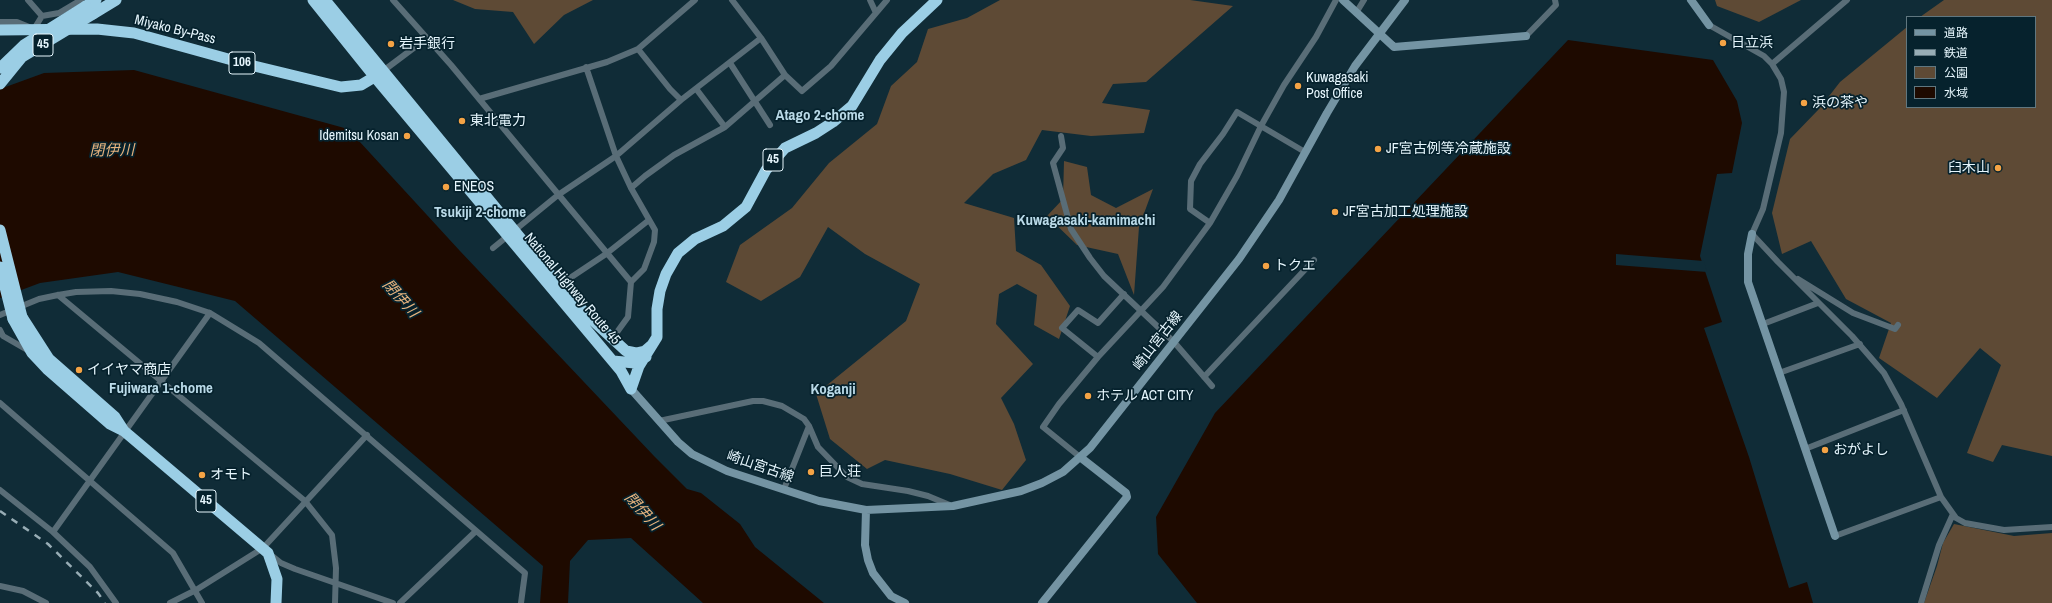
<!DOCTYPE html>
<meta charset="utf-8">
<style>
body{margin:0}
#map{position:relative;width:2052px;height:603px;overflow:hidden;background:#102c37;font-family:"Archivo Narrow","Noto Sans JP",sans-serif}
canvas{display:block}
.legend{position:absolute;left:1906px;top:16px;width:130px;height:92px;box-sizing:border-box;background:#06222d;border:1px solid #607780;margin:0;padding:5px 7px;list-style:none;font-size:12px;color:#e6f6fd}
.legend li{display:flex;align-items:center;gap:8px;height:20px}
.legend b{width:20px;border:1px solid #607780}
</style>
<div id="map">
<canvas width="2052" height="603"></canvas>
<ul class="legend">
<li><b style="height:5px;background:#7494a3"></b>道路</li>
<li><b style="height:5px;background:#98adb5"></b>鉄道</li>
<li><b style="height:11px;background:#5e4a35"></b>公園</li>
<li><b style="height:11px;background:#1e0a00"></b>水域</li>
</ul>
</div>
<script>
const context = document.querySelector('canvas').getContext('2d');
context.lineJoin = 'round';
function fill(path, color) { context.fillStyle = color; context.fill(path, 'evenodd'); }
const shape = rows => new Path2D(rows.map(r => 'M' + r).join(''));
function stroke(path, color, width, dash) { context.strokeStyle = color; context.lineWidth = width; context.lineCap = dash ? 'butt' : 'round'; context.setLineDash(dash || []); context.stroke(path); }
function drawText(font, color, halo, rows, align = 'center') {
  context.font = font + ' "Archivo Narrow","Noto Sans JP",sans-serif'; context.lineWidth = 3.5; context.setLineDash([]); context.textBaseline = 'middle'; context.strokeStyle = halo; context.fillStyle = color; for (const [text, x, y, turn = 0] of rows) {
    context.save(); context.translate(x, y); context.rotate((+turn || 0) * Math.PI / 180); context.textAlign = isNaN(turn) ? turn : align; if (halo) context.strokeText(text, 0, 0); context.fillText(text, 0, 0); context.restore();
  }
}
fill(shape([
 [453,0,593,0,564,15,534,44,513,12,475,9],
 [1000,0,1190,0,1233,6,1146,82,1113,84,1102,103,1150,110,1144,133,1091,136,1042,130,1026,160,993,174,964,203,1014,218,1016,251,1041,265,1070,306,1059,339,1034,325,1037,295,1017,284,999,294,996,324,1033,364,1001,398,1014,424,1026,460,1002,490,950,474,885,460,867,469,830,439,816,394,906,321,920,284,865,254,828,227,800,277,761,301,726,282,740,245,792,208,829,163,877,124,891,86,917,62,928,29,967,18],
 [1715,0,1801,0,1759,22,1717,6],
 [1944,0,2052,0,2052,456,2002,445,1993,462,1967,453,2001,365,1980,348,1937,398,1879,358,1891,323,1846,299,1811,241,1782,254,1772,213,1790,139,1819,109,1840,82,1907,27,1907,107,2035,107,2035,17,1920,17],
 [1064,161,1087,167,1091,195,1116,208,1153,189,1139,227,1134,295,1118,254,1077,245,1047,216,1063,199],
 [1954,524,2014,536,2052,533,2052,603,1924,603,1937,566,1943,543]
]), '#5e4a35');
fill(shape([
 [1568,40,1713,60,1737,101,1742,123,1732,173,1717,174,1700,256,1722,322,1704,328,1749,457,1789,588,1807,582,1813,603,1197,603,1158,554,1156,517,1215,413],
 [134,70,348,129,460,251,654,456,687,489,701,493,740,524,755,547,824,603,703,603,631,538,588,540,570,561,568,603,540,603,543,566,235,301,118,272,40,283,0,298,0,89,44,73]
]), '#1e0a00');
fill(shape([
 [1616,254,1704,261,1707,272,1616,265]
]), '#102c37');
stroke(shape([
 [393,0,451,65,631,282,644,269,654,242,655,230,631,188,616,156,586,67],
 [732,0,761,38,785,75,802,91,831,66,876,13,870,0],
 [876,13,887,0],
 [1356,13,1364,0],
 [42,16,59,13,81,0],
 [0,22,17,22,34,29,42,16,28,0],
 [1709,25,1764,56,1772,64,1781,79,1784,92,1781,133,1763,209,1752,234,1778,262,1852,336,1884,373,1901,404,1941,497,1956,518,1965,523,2004,530,2052,527],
 [1526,36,1556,5,1555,0],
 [638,49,670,89,681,100],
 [730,63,770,125],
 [1772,64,1847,0],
 [383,71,427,38],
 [479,99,607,62,638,49,695,0],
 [725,127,785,75],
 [1061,136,1063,148,1053,163,1071,229,1090,258,1104,276,1174,342,1212,386],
 [631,188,645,176,674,155,725,127,697,90],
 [1210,223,1190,209,1191,181,1200,164,1223,134,1237,112,1305,152],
 [493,248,558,195,616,156,681,100,761,38],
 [1798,279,1853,313,1895,329,1898,325],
 [558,286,606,254,649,220],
 [58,295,305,501,332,535,336,568,335,603],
 [0,315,39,299,58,295,76,292,111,291,140,294,177,302,210,313,259,343,525,573,521,603],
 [1763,324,1818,303],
 [0,330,3,336,29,351],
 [612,339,628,317,631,282],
 [1098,357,1062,328,1078,310,1098,323,1124,294],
 [1779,373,1860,344],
 [1204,377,1314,260],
 [0,403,173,553,202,603],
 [659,421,753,401,763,401,782,406,804,419,809,426,818,447,847,477,862,484,908,491,928,496,952,506],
 [1805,449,1904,410],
 [1080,457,1043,427,1059,404,1098,357,1163,287,1210,223,1237,176,1261,126,1284,85,1316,37,1336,0],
 [784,489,809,426],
 [0,490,53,532,90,567,116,603],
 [53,532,210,313],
 [1835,536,1941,497],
 [271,555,281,563,295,569,393,603],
 [0,586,23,591,46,603],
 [170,603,196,590,263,548,367,435],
 [400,603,476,531],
 [1921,603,1939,545,1953,514]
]), '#596d77', 6);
stroke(shape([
 [1343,0,1394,47,1526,36],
 [1691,0,1709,25],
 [1752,234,1748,254,1748,282,1835,536],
 [631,389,678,442,692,454,727,471,819,501,866,510,953,506,1021,491,1042,483,1063,472,1090,448,1239,259,1279,200,1327,113,1355,66,1405,0],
 [866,510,865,545,868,560,873,573,891,596,905,603],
 [1042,603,1127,497,1126,493,1080,457]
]), '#7494a3', 8);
stroke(shape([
 [313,0,374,76,621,371,631,389],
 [325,0,559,285,589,317,626,351,636,353,645,351,652,345],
 [86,6,96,0],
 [93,14,116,0],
 [0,30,97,29,134,33,250,65,341,87,361,85,381,73],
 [22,317,49,359,115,417,124,431,268,553,277,579,276,603],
 [13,319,32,353,47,369,110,424,124,431],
 [613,361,635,363,646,357],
 [631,389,639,366,657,337,657,309,660,291,666,274,678,253,695,239,723,226,746,207,766,170,785,148,816,133,833,122,852,106,880,60,902,33,937,0]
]), '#9bcee5', 11);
stroke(shape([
 [0,511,48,544,98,593,105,603]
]), '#98adb5', 2.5, [7, 7]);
stroke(shape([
 [0,68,24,45,86,6],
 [0,84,22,57,93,14],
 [0,230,22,317],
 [0,267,13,319]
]), '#9bcee5', 11);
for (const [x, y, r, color] of [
 [1723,43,4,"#f4a345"],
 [391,44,4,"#f4a345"],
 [1298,86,4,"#f4a345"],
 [1804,103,4,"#f4a345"],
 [462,121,4,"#f4a345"],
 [407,136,4,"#f4a345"],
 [1378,149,4,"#f4a345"],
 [1998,168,4,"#f4a345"],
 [446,187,4,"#f4a345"],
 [1335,212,4,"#f4a345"],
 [1266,266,4,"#f4a345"],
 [79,370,4,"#f4a345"],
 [1088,396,4,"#f4a345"],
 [1825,450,4,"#f4a345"],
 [811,472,4,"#f4a345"],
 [202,475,4,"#f4a345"]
]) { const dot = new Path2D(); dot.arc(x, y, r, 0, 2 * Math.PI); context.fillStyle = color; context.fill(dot); stroke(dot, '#06222d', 1.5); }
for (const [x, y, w] of [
 [43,45,20],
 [242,63,26],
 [773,160,20],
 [206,501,20]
]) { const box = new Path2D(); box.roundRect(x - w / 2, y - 11, w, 22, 3); context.fillStyle = '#06222d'; context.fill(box); stroke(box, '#e6f6fd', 1); }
drawText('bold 13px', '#e6f6fd', null, [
 ["45",43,45],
 ["106",242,63],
 ["45",773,160],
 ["45",206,501]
]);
drawText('14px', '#e6f6fd', '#06222d', [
 ["Miyako By-Pass",175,30,14],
 ["National Highway Route 45",572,289,50],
 ["崎山宮古線",1158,341,-52],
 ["崎山宮古線",760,467,19]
]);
drawText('14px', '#e6f6fd', '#06222d', [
 ["日立浜",1731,43],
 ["岩手銀行",399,44],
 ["Kuwagasaki",1306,78],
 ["Post Office",1306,94],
 ["浜の茶や",1812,103],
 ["東北電力",470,121],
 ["Idemitsu Kosan",399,136,"right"],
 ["JF宮古例等冷蔵施設",1386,149],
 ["臼木山",1990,168,"right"],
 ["ENEOS",454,187],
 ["JF宮古加工処理施設",1343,212],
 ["トクエ",1274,266],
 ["イイヤマ商店",87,370],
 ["ホテル ACT CITY",1096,396],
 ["おがよし",1833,450],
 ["巨人荘",819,472],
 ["オモト",210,475]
], 'left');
drawText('bold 15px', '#badae8', '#06222d', [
 ["Atago 2-chome",820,116],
 ["Tsukiji 2-chome",480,213],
 ["Kuwagasaki-kamimachi",1086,221],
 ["Fujiwara 1-chome",161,389],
 ["Koganji",833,390]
]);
drawText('italic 15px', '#e7b37e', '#06222d', [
 ["閉伊川",112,151,-1],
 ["閉伊川",400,299,48],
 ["閉伊川",642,512,48]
]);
</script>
